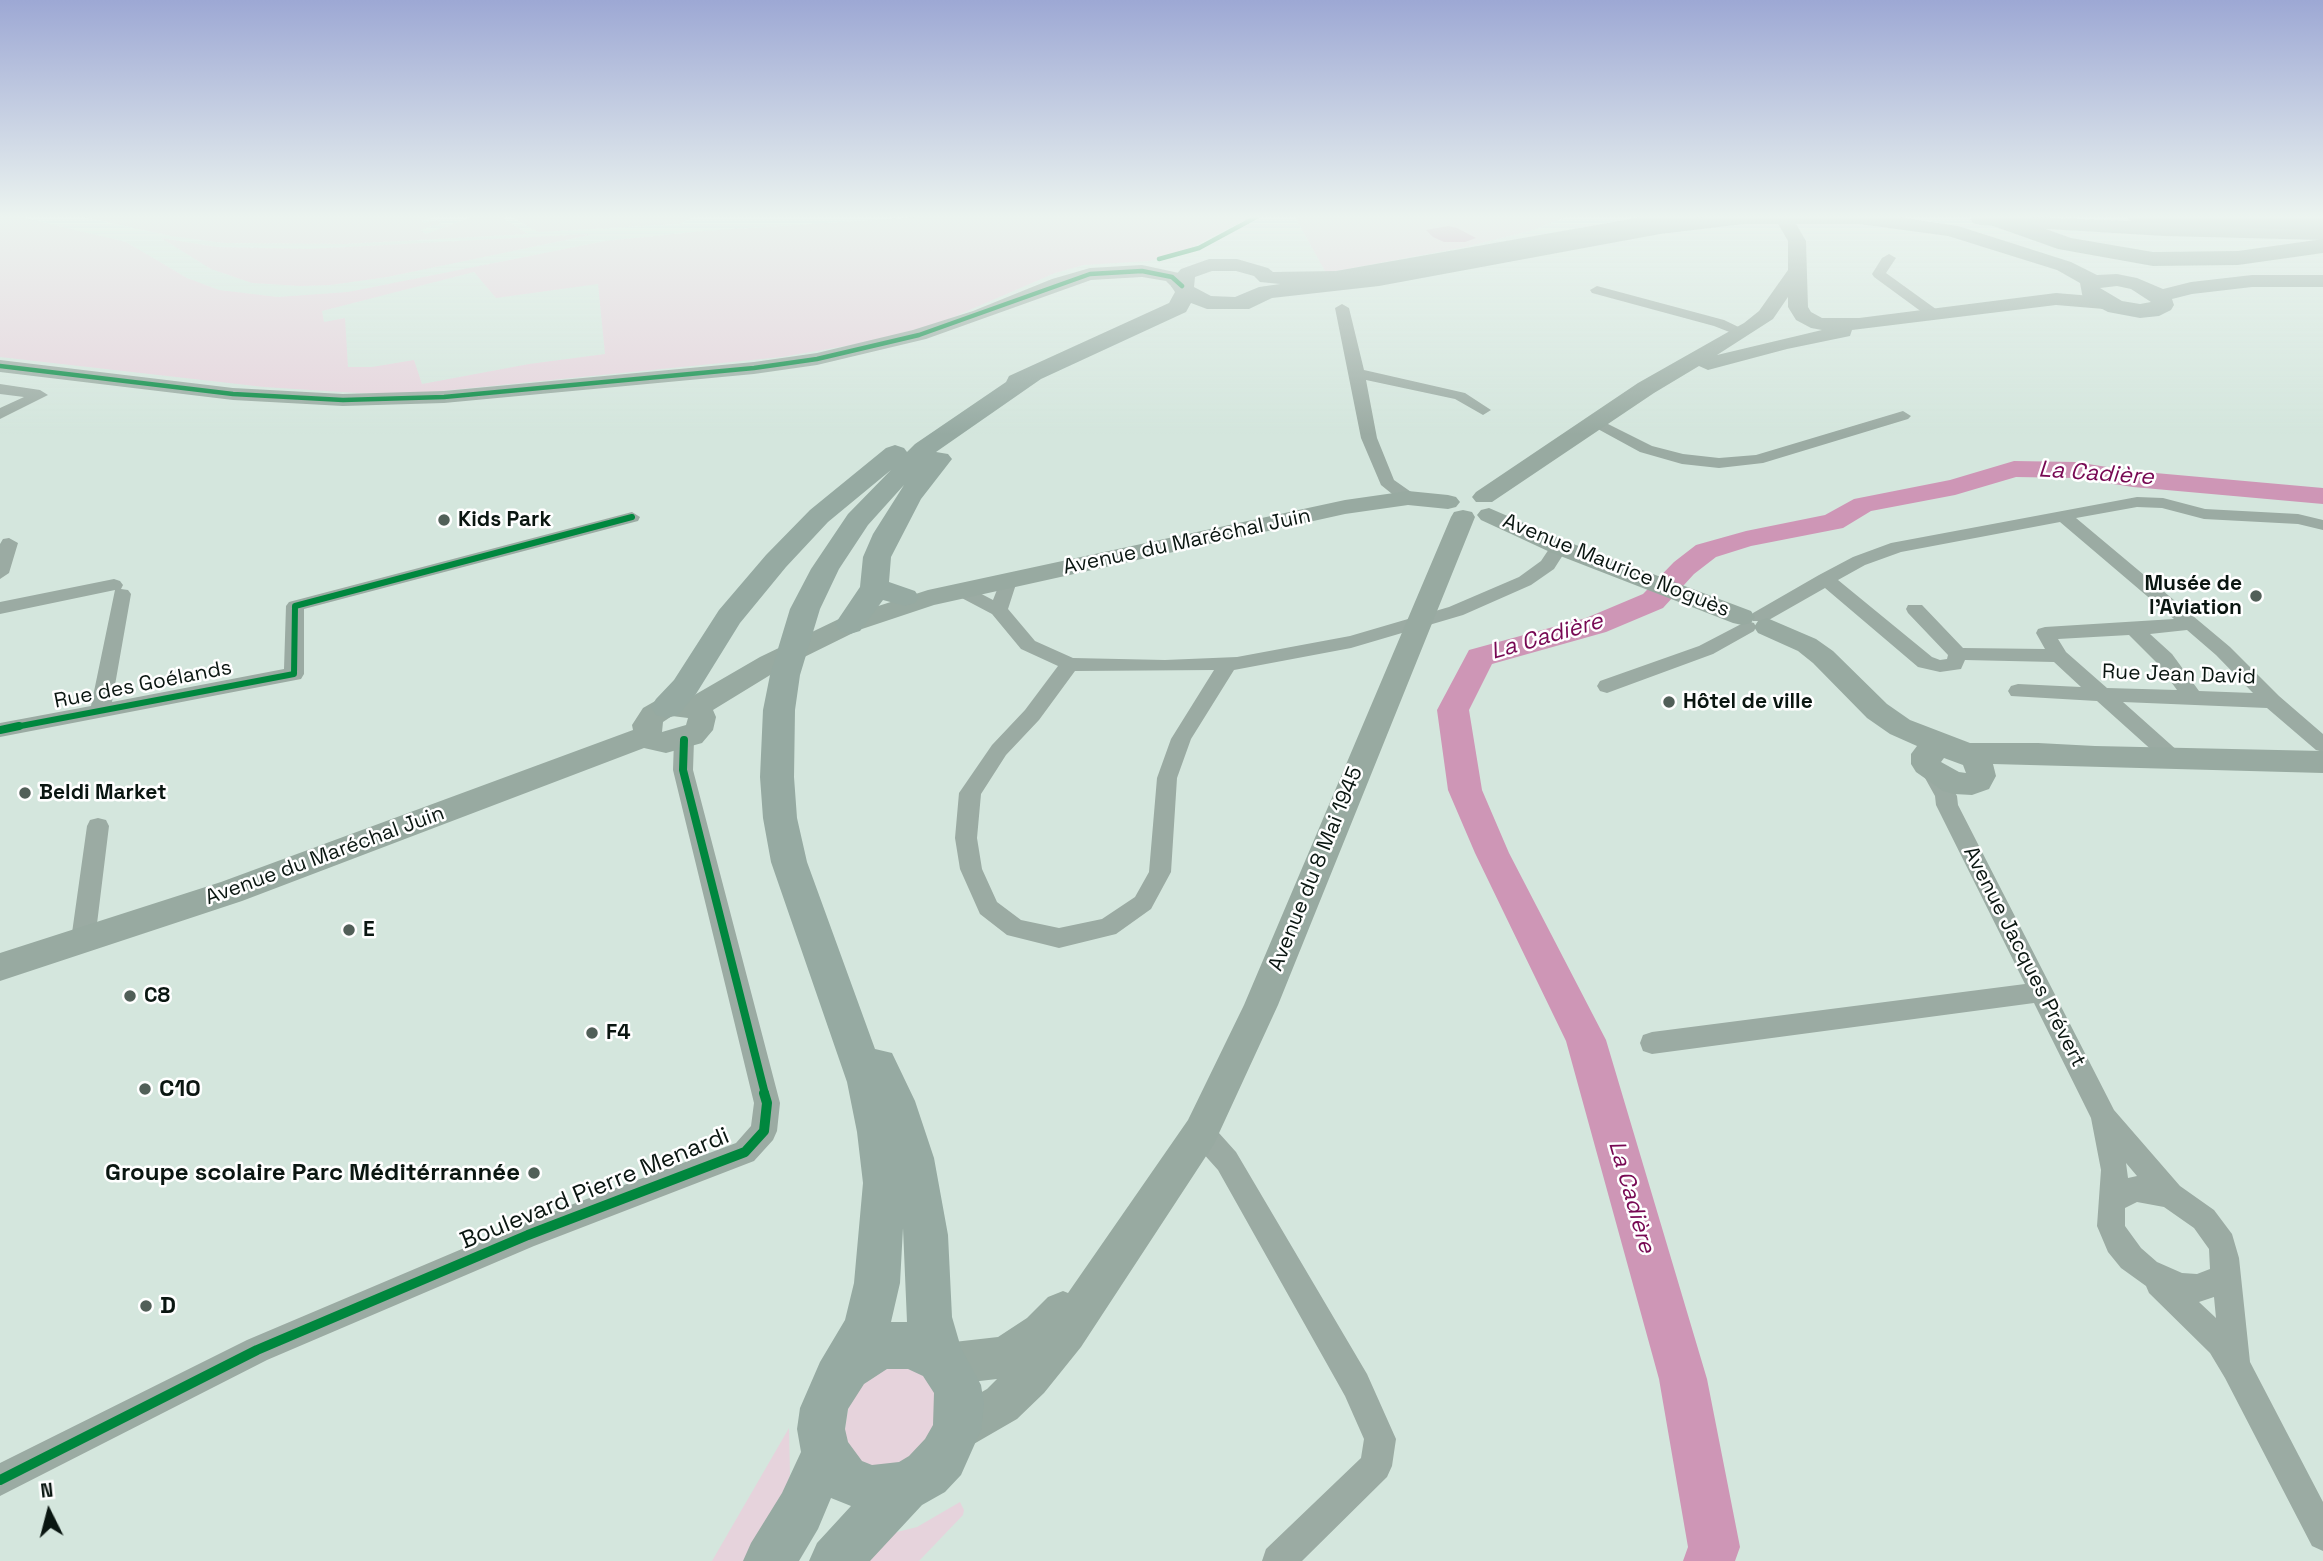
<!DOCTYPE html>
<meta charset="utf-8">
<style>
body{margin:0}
#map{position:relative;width:2323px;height:1561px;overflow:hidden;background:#d4e6dd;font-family:"Space Grotesk",sans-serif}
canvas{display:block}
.north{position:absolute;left:14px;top:1477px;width:70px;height:70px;-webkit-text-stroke:5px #fff;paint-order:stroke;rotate:354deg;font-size:19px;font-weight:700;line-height:28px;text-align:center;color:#0a1611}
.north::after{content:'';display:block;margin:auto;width:24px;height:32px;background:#0a1611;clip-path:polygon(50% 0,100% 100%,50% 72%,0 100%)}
</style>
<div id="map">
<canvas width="2323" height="1561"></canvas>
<div class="north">N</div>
</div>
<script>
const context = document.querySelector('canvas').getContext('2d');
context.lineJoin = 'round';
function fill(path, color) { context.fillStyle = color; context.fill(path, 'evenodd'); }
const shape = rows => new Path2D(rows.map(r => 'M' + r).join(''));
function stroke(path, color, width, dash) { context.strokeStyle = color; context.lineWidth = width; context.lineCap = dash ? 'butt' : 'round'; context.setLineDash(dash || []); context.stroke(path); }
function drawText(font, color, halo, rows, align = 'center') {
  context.font = font + ' "Space Grotesk",sans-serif'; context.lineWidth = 5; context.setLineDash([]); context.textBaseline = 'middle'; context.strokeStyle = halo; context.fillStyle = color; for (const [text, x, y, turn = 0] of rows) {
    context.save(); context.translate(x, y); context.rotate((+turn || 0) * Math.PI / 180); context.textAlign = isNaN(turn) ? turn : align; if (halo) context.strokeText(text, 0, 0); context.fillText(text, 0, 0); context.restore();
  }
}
fill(shape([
 [0,215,12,215,126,242,187,278,219,290,278,297,348,292,605,241,703,231,952,215,1255,215,1185,251,1149,261,1084,265,1055,273,935,325,857,344,782,357,421,393,358,393,264,387,0,357],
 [474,272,496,298,598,284,605,354,529,364,422,384,414,360,372,367,348,367,345,318,324,322,322,311],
 [75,215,438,215,422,221,424,223,444,218,437,220,441,223,420,230,426,234,478,215,498,215,528,234,345,244,224,243,171,236],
 [508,215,697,215,680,224,538,232],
 [1294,215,1571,215,1530,231,1465,247,1326,273],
 [588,234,590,235,387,277,331,285,300,286,252,283,211,269,161,238,217,247,309,249],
 [915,1367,938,1385,941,1431,890,1472,860,1463,844,1436,849,1402,858,1387,885,1368],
 [789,1428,790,1475,784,1495,748,1561,712,1561],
 [960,1502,964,1510,963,1515,919,1561,856,1561,889,1534,917,1527]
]), '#e6d3dc');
fill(shape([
 [1448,226,1457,228,1476,238,1465,242,1444,242,1433,237,1426,230]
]), '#ce96b6');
fill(shape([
 [2014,461,2075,462,2133,471,2323,488,2323,504,2133,487,2075,478,2016,477,1955,495,1871,511,1843,528,1751,546,1716,557,1694,574,1663,608,1606,632,1492,664,1469,710,1482,790,1509,853,1606,1040,1707,1379,1740,1547,1735,1561,1683,1561,1688,1547,1659,1379,1566,1041,1475,853,1448,790,1437,710,1469,650,1586,618,1643,594,1674,562,1696,545,1746,531,1825,515,1854,499,1950,480,2014,461]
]), '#ce96b6');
fill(shape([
 [1889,254,1896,258,1886,273,1940,312,1940,318,1930,318,1874,277,1872,274,1882,258,1889,254],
 [1597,286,1724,320,1749,332,1742,336,1737,335,1714,326,1592,293,1590,290,1597,286],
 [1342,304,1349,308,1364,370,1465,393,1491,410,1483,415,1455,399,1366,380,1377,438,1394,480,1414,494,1416,498,1414,502,1402,502,1381,485,1361,438,1335,308,1342,304],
 [0,384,40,390,48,395,0,419,0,408,24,397,0,394,0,384],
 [1903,411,1911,416,1908,419,1763,463,1719,468,1682,464,1640,452,1585,422,1593,417,1598,419,1652,446,1683,454,1719,458,1756,455,1903,411],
 [2137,497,2163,498,2205,509,2298,514,2323,520,2323,530,2298,524,2204,519,2162,508,2137,507,2076,518,2230,647,2279,696,2323,734,2323,752,2316,750,2267,708,2123,702,2179,752,2182,757,2179,762,2172,764,2165,762,2097,701,2011,696,2008,691,2011,686,2018,684,2081,687,2054,662,1965,660,1961,669,1940,672,1918,667,1825,588,1767,621,1753,621,1751,617,1753,613,1819,575,1853,557,1891,543,2137,497],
 [2060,522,2174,619,2045,627,2038,629,2036,633,2045,649,1963,648,1922,605,1908,605,1906,609,1908,613,1948,655,1947,659,1940,660,1932,657,1838,580,1865,565,1901,552,2060,522],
 [2187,630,2216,655,2253,693,2199,691,2172,654,2150,634,2187,630],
 [2129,635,2158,664,2177,690,2107,688,2066,652,2058,639,2129,635],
 [632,512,640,517,638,521,304,609,304,674,301,679,0,737,0,723,91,706,115,590,0,614,0,602,114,579,120,581,123,585,121,589,128,590,131,594,112,702,284,669,286,606,289,602,632,512],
 [9,538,18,543,9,573,0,579,0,544,3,539,9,538],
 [1559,542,1568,547,1554,569,1531,585,1463,615,1351,648,1234,670,1191,739,1177,778,1171,872,1151,909,1116,934,1059,948,1007,935,980,914,960,869,955,838,959,793,992,745,1025,710,1058,666,1021,649,992,614,956,595,953,591,956,587,968,587,993,600,1002,577,1014,577,1017,581,1008,609,1035,641,1073,658,1165,660,1237,657,1350,636,1449,607,1519,577,1541,561,1553,543,1559,542],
 [1214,670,1171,739,1157,778,1149,872,1135,897,1102,919,1059,928,1021,920,997,902,982,869,977,838,981,794,1006,755,1039,720,1075,671,1214,670],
 [1747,621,1754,623,1756,627,1754,631,1713,654,1607,693,1600,691,1597,686,1600,681,1699,646,1747,621],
 [684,733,691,735,694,740,693,770,780,1103,777,1131,773,1140,754,1161,534,1246,267,1360,0,1496,0,1463,247,1340,528,1221,736,1143,751,1126,754,1103,673,770,674,740,677,735,684,733],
 [1930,761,1937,764,1957,796,1958,805,2114,1110,2180,1186,2214,1210,2232,1234,2239,1258,2250,1362,2323,1502,2323,1551,2312,1546,2225,1378,2210,1353,2149,1293,2146,1286,2121,1268,2108,1252,2097,1226,2101,1170,2091,1118,2034,1003,1652,1054,1643,1051,1640,1043,1643,1035,1652,1032,2025,984,1936,805,1935,796,1920,769,1923,764,1930,761],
 [2126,1163,2137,1176,2128,1178,2126,1163],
 [2137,1202,2164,1207,2194,1228,2209,1249,2210,1269,2197,1274,2182,1273,2157,1262,2141,1248,2125,1226,2125,1208,2137,1202],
 [2214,1297,2216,1318,2199,1302,2214,1297],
 [98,818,106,820,109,826,95,940,91,947,83,950,75,947,71,940,87,826,90,820,98,818],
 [1201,1120,1210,1123,1236,1152,1367,1374,1396,1439,1392,1466,1387,1477,1302,1561,1262,1561,1266,1549,1361,1458,1364,1439,1345,1396,1218,1170,1192,1141,1188,1132,1192,1123,1201,1120]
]), '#9baba3');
fill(shape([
 [1773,215,1791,215,1806,241,1808,307,1811,312,1822,318,1859,318,2056,293,2104,297,2114,303,2104,309,2056,305,1852,330,1850,336,1787,349,1708,370,1699,366,1654,393,1492,502,1476,502,1472,497,1476,492,1638,383,1744,323,1759,311,1788,270,1788,241,1773,215],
 [1788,297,1788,307,1796,320,1811,328,1822,330,1717,355,1773,319,1788,297],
 [1142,265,1179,273,1192,286,1182,292,1175,290,1166,281,1142,277,1091,280,926,339,817,365,754,374,444,403,343,406,233,400,0,372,0,360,233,388,343,394,444,391,754,362,817,353,913,330,973,311,1052,279,1090,268,1142,265],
 [1408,491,1448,495,1456,497,1460,502,1456,507,1448,509,1408,505,1345,514,934,605,859,630,780,669,713,710,716,717,713,730,702,743,666,753,644,748,242,901,0,981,0,953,221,882,633,730,632,725,643,708,657,700,691,697,760,657,841,618,928,590,1345,500,1408,491],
 [672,716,688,718,686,725,662,732,663,722,672,716],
 [1489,508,1568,542,1751,611,1755,617,1751,623,1742,625,1733,623,1550,552,1481,520,1477,515,1481,510,1489,508],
 [1463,510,1472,512,1475,517,1278,1005,1214,1144,1081,1347,1044,1393,1017,1419,972,1445,957,1452,942,1445,935,1430,942,1415,987,1389,997,1379,945,1385,930,1379,924,1364,930,1349,945,1343,998,1337,1027,1318,1048,1297,1063,1291,1068,1293,1188,1120,1244,1005,1451,517,1454,512,1463,510],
 [1767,618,1816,639,1833,651,1887,704,1910,720,1970,743,2038,743,2095,746,2323,751,2323,773,1993,764,1996,776,1989,789,1972,795,1954,794,1943,791,1916,772,1911,764,1911,754,1917,746,1890,734,1867,718,1813,663,1798,651,1758,633,1754,627,1758,621,1767,618],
 [1944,758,1963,765,1966,773,1959,772,1941,762,1944,758]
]), '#98aaa1');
fill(shape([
 [1653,215,1699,215,1697,218,1718,215,1885,215,1958,226,2071,262,2097,275,2117,274,2137,278,2163,289,2191,282,2252,275,2323,275,2323,287,2252,287,2192,294,2172,299,2174,305,2171,310,2159,316,2140,318,2108,312,2083,299,2080,283,2057,270,1948,236,1859,224,1744,224,1660,234,1379,286,1272,298,1249,309,1207,309,1191,303,1186,312,1041,379,936,452,948,454,952,459,921,499,891,557,889,582,915,591,919,597,915,603,905,606,883,600,860,631,850,634,840,631,835,624,860,587,863,557,873,534,904,485,868,525,839,569,820,609,800,675,795,710,794,777,797,818,807,862,875,1049,892,1053,915,1101,934,1158,948,1235,952,1317,961,1348,981,1385,984,1404,981,1430,961,1475,945,1492,922,1505,870,1561,809,1561,817,1543,851,1506,831,1498,818,1529,799,1561,743,1561,751,1543,782,1493,801,1452,797,1429,800,1408,820,1362,845,1320,854,1283,863,1183,857,1132,847,1082,771,862,763,818,760,777,763,710,770,675,790,609,811,569,848,514,891,470,828,522,786,567,740,623,696,694,678,715,667,718,656,715,651,707,656,699,674,680,719,610,766,555,810,510,886,448,895,445,904,448,907,452,915,444,1006,382,1009,376,1169,303,1175,292,1171,286,1172,279,1181,269,1209,259,1237,259,1268,268,1273,272,1336,271,1653,215],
 [1212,271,1236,271,1254,276,1260,282,1280,284,1259,287,1235,297,1211,296,1194,287,1195,277,1212,271],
 [2117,286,2131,289,2151,302,2140,304,2122,301,2100,288,2117,286],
 [903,1228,907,1322,891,1322,900,1283,903,1228],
 [887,1369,908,1369,923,1376,934,1393,933,1425,925,1439,909,1456,899,1462,872,1465,862,1461,848,1442,845,1429,848,1409,864,1384,887,1369],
 [1973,215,2323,228,2323,240,2164,236,1980,225,1973,223,1970,219,1973,215]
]), '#96aaa2');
fill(shape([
 [1973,215,2007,215,2071,238,2153,252,2238,251,2323,239,2323,253,2238,265,2153,266,2058,249,1976,220,1973,215],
 [2126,215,2323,217,2323,231,2137,222,2129,220,2126,215]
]), '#90a69c');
stroke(shape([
 [1159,259,1199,248,1260,215],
 [0,366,233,394,343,400,444,397,754,368,817,359,919,335,1090,274,1142,271,1172,277,1182,286]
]), '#00873e', 4.5);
stroke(shape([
 [10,728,294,674,295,606,632,517]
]), '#00873e', 6);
stroke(shape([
 [0,730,19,726],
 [684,740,683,770,765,1094]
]), '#00873e', 8);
stroke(shape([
 [0,1480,257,1350,528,1235,745,1152,764,1131,767,1103,764,1093]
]), '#00873e', 10);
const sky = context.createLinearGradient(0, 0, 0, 434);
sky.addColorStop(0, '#9da8d4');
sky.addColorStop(0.5, '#ecf4f0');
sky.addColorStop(1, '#ecf4f000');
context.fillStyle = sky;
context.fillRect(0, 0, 2323, 434);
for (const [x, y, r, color] of [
 [444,520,7,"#515f58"],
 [2256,596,7,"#515f58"],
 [1669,702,7,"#515f58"],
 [25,793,7,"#515f58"],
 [349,930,7,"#515f58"],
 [130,996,7,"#515f58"],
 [592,1033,7,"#515f58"],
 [145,1089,7,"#515f58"],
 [534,1173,7,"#515f58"],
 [146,1306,7,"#515f58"]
]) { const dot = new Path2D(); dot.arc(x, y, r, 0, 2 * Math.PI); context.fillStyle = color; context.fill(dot); stroke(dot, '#fff', 2.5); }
drawText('bold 21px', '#0a1611', '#fff', [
 ["Kids Park",458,520],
 ["Musée de",2242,584,"right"],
 ["l'Aviation",2242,608,"right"],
 ["Hôtel de ville",1683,702],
 ["Beldi Market",39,793],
 ["E",363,930],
 ["C8",144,996],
 ["F4",606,1033]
], 'left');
drawText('21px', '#0a1611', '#fff', [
 ["Avenue du Maréchal Juin",1187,542,-12],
 ["Avenue Maurice Noguès",1616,566,22],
 ["Rue Jean David",2179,675,2],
 ["Rue des Goélands",143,685,-11],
 ["Avenue du Maréchal Juin",325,856,-20],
 ["Avenue du 8 Mai 1945",1316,869,-68],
 ["Avenue Jacques Prévert",2024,957,63]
]);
drawText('italic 23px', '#770853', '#fff', [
 ["La Cadière",2096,474,4],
 ["La Cadière",1547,637,-16],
 ["La Cadière",1631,1197,74]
]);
drawText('bold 24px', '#0a1611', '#fff', [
 ["C10",159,1089],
 ["Groupe scolaire Parc Méditérrannée",520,1173,"right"],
 ["D",160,1306]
], 'left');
drawText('24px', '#0a1611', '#fff', [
 ["Boulevard Pierre Menardi",595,1189,-22]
]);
</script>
